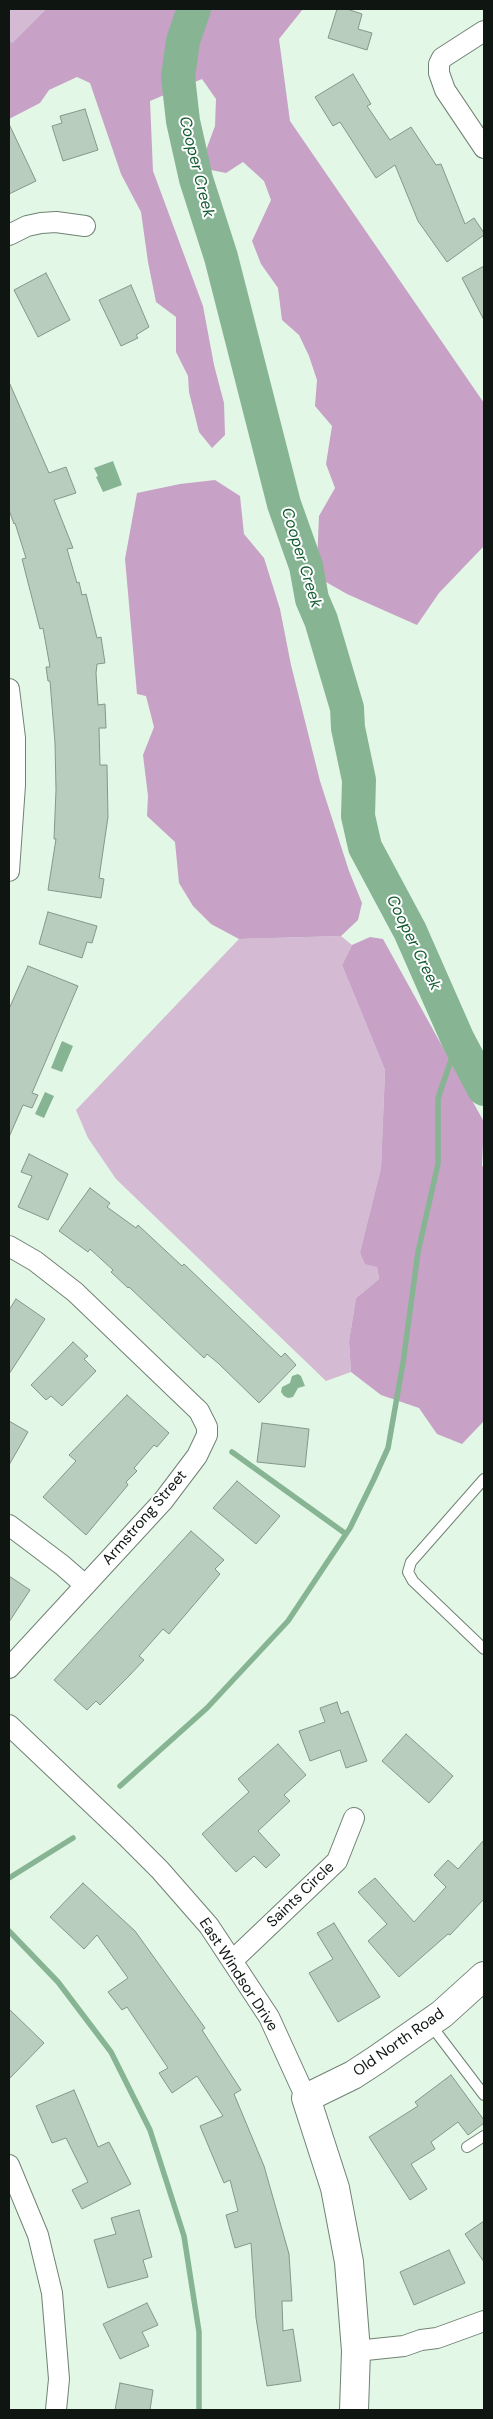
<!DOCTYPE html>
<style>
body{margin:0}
#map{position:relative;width:493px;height:2419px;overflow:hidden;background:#e3f7e7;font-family:"DM Sans",sans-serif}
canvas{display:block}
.frame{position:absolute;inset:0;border:10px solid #0f1611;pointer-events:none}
</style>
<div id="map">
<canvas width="493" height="2419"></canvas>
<div class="frame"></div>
</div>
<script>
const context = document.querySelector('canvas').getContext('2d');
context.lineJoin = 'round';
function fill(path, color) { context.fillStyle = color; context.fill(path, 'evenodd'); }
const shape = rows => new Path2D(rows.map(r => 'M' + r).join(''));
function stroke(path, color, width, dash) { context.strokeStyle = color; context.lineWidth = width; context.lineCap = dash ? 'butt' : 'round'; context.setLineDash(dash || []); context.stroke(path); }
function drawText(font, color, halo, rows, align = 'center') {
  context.font = font + ' "DM Sans",sans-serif'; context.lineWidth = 4; context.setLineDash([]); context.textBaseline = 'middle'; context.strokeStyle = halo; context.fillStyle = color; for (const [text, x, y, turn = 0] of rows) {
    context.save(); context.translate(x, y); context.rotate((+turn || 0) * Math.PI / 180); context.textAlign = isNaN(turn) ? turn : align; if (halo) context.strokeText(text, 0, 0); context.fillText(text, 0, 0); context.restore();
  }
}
fill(shape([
 [9,9,46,9,11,44,9,41],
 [341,936,352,945,342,965,385,1070,381,1168,360,1252,377,1267,379,1279,356,1298,349,1341,351,1372,326,1381,116,1179,88,1138,76,1110,239,939]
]), '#d4bad3');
fill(shape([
 [46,9,303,9,279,39,290,121,484,403,484,546,439,593,417,625,347,594,326,582,317,563,319,516,335,488,326,464,332,426,315,406,317,380,309,356,299,335,282,320,278,288,261,264,252,241,271,200,264,181,243,162,226,173,211,170,205,153,215,126,216,99,202,79,150,101,153,171,203,306,214,365,224,403,225,435,212,448,199,432,189,392,188,376,176,352,176,317,156,302,148,262,141,212,121,174,90,83,77,77,49,90,40,103,9,119,9,41,12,43],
 [215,480,240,496,244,534,264,558,280,609,291,665,320,781,349,871,362,903,358,920,341,936,239,939,211,924,193,906,179,883,175,842,147,816,148,796,143,755,154,727,146,696,137,694,125,559,137,493,180,484],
 [370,937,383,939,484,1122,482,1165,484,1170,484,1421,462,1444,437,1434,419,1408,381,1395,351,1372,349,1341,356,1298,379,1279,377,1267,365,1264,360,1252,381,1168,385,1070,342,965,352,945]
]), '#c7a1c6');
fill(shape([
 [113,461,122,485,103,492,96,477,98,476,94,468],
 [62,1041,73,1046,62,1072,51,1068],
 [45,1092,54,1096,44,1118,35,1114],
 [298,1374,301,1376,305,1386,298,1388,293,1397,288,1398,284,1396,281,1392,282,1387,290,1383,292,1376]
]), '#87b593');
stroke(shape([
 [232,1452,346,1534],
 [120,1786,207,1708,288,1621,350,1528,374,1479,388,1448,403,1363,418,1252,438,1164,438,1098,458,1040],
 [9,1878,73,1838],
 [9,1931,58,1982,111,2052,150,2130,184,2236,199,2332,199,2410]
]), '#87b593', 5.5);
stroke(shape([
 [194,9,183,41,178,77,183,121,196,179,221,257,284,504,306,566,312,599,321,620,347,708,348,728,359,780,358,816,365,847,410,931,458,1040,484,1089]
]), '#87b593', 34);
const building = shape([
 [337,9,347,9,362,14,358,29,372,33,367,50,328,38,337,9],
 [353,74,371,104,367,106,390,140,411,127,436,165,441,164,465,224,474,218,484,233,484,235,447,262,418,221,395,165,376,178,340,122,333,126,315,97,353,74],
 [85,109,98,150,63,161,52,126,62,123,60,116,85,109],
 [9,124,36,181,9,194,9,124],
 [484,266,484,320,462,278,484,266],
 [46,273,70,320,38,337,14,290,46,273],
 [131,285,149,327,136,335,138,338,121,346,99,300,131,285],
 [9,382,49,473,66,467,76,493,54,500,73,548,67,549,77,583,79,582,82,595,86,594,97,638,101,637,105,663,97,664,96,673,98,705,105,704,106,728,99,728,100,765,107,765,108,817,99,878,104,879,101,898,48,890,56,839,54,839,56,790,55,743,50,681,48,681,46,667,50,667,43,628,40,629,22,559,26,558,15,523,14,524,9,510,9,382],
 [48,912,97,926,92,943,87,942,82,958,39,944,48,912],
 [28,966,78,986,32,1093,38,1095,32,1108,23,1105,9,1137,9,1009,28,966],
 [29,1154,68,1174,48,1220,18,1207,32,1176,21,1172,29,1154],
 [90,1188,110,1203,107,1207,136,1228,138,1225,182,1266,184,1264,281,1357,285,1353,296,1365,259,1403,218,1363,207,1354,204,1358,129,1287,128,1288,111,1272,113,1270,90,1249,88,1252,59,1231,90,1188],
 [16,1299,45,1319,9,1374,9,1310,16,1299],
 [73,1342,88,1356,84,1359,96,1371,62,1406,51,1396,46,1400,31,1385,73,1342],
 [127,1395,169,1433,157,1447,154,1445,134,1468,137,1471,126,1482,128,1485,86,1535,43,1497,76,1461,69,1455,127,1395],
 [9,1421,28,1432,9,1465,9,1421],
 [262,1423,309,1429,305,1467,257,1462,262,1423],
 [237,1481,280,1516,256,1544,213,1508,237,1481],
 [191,1531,224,1560,215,1569,220,1574,169,1634,163,1629,139,1656,144,1660,128,1677,100,1705,96,1701,87,1710,54,1680,191,1531],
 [9,1576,30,1590,9,1622,9,1576],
 [337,1702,341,1714,348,1711,367,1761,346,1768,340,1750,310,1761,299,1731,325,1722,320,1708,337,1702],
 [406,1734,453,1776,429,1803,382,1761,406,1734],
 [278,1744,306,1775,284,1795,290,1801,258,1831,280,1855,266,1868,254,1856,236,1872,202,1834,249,1792,238,1779,278,1744],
 [484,1840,484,1899,450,1935,448,1934,399,1977,368,1941,387,1924,358,1892,375,1878,414,1922,446,1887,434,1875,448,1860,458,1869,484,1840],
 [83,1883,135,1931,205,2028,202,2030,241,2090,234,2094,264,2166,289,2254,292,2301,282,2301,283,2331,293,2329,301,2381,267,2386,256,2318,251,2243,235,2248,226,2215,238,2211,230,2180,224,2183,200,2126,223,2116,197,2076,172,2093,159,2073,168,2068,127,2007,122,2010,108,1992,128,1978,97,1935,84,1949,50,1917,83,1883],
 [334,1923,380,1997,338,2022,309,1973,333,1959,317,1933,334,1923],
 [9,2009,44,2043,9,2079,9,2009],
 [451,2075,484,2120,484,2123,468,2135,458,2122,431,2142,435,2149,411,2164,427,2189,410,2200,369,2137,418,2106,415,2102,451,2075],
 [74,2090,98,2147,109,2142,131,2184,82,2209,72,2190,88,2182,66,2138,52,2143,36,2106,74,2090],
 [139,2210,152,2257,143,2260,148,2277,108,2288,94,2240,116,2234,111,2218,139,2210],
 [484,2221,484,2262,465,2234,484,2221],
 [449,2250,465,2283,414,2305,400,2272,449,2250],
 [147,2303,158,2325,142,2332,149,2346,120,2359,103,2324,147,2303],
 [120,2383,153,2390,150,2410,115,2410,120,2383]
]);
fill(building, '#b9cdbe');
stroke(building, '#849789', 1);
const lane = shape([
 [484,1479,411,1562,408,1572,413,1581,484,1649],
 [430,2024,484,2095],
 [467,2147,484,2136]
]);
const street = shape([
 [484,31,442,58,439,64,439,73,445,90,484,148],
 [9,235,27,226,41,223,56,222,85,226],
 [9,689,15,738,15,785,9,871],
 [9,1246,35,1261,75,1292,199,1411,207,1427,207,1435,197,1456,163,1501,9,1668],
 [9,1525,62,1565,85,1585],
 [9,1725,126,1836,160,1870,209,1926,269,2017,306,2098],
 [232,1961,337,1861,354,1818],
 [9,2165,38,2235,52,2293,59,2379,56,2410],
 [356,2351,404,2346,421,2340,437,2338,484,2321]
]);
const secondary = shape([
 [354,2410,356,2351,349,2262,335,2188,306,2098,353,2075,376,2060,442,2014,484,1976]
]);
stroke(lane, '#708274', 12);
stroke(street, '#708274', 22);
stroke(secondary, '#708274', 30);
stroke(lane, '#fff', 10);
stroke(street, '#fff', 20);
stroke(secondary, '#fff', 28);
drawText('15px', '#0f1611', '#fff', [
 ["Armstrong Street",145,1518,-49],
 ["Saints Circle",301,1895,-44],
 ["East Windsor Drive",238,1975,57],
 ["Old North Road",399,2043,-35]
]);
drawText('italic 16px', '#135b31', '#fff', [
 ["Cooper Creek",196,167,76],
 ["Cooper Creek",301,558,73],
 ["Cooper Creek",413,943,64]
]);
</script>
